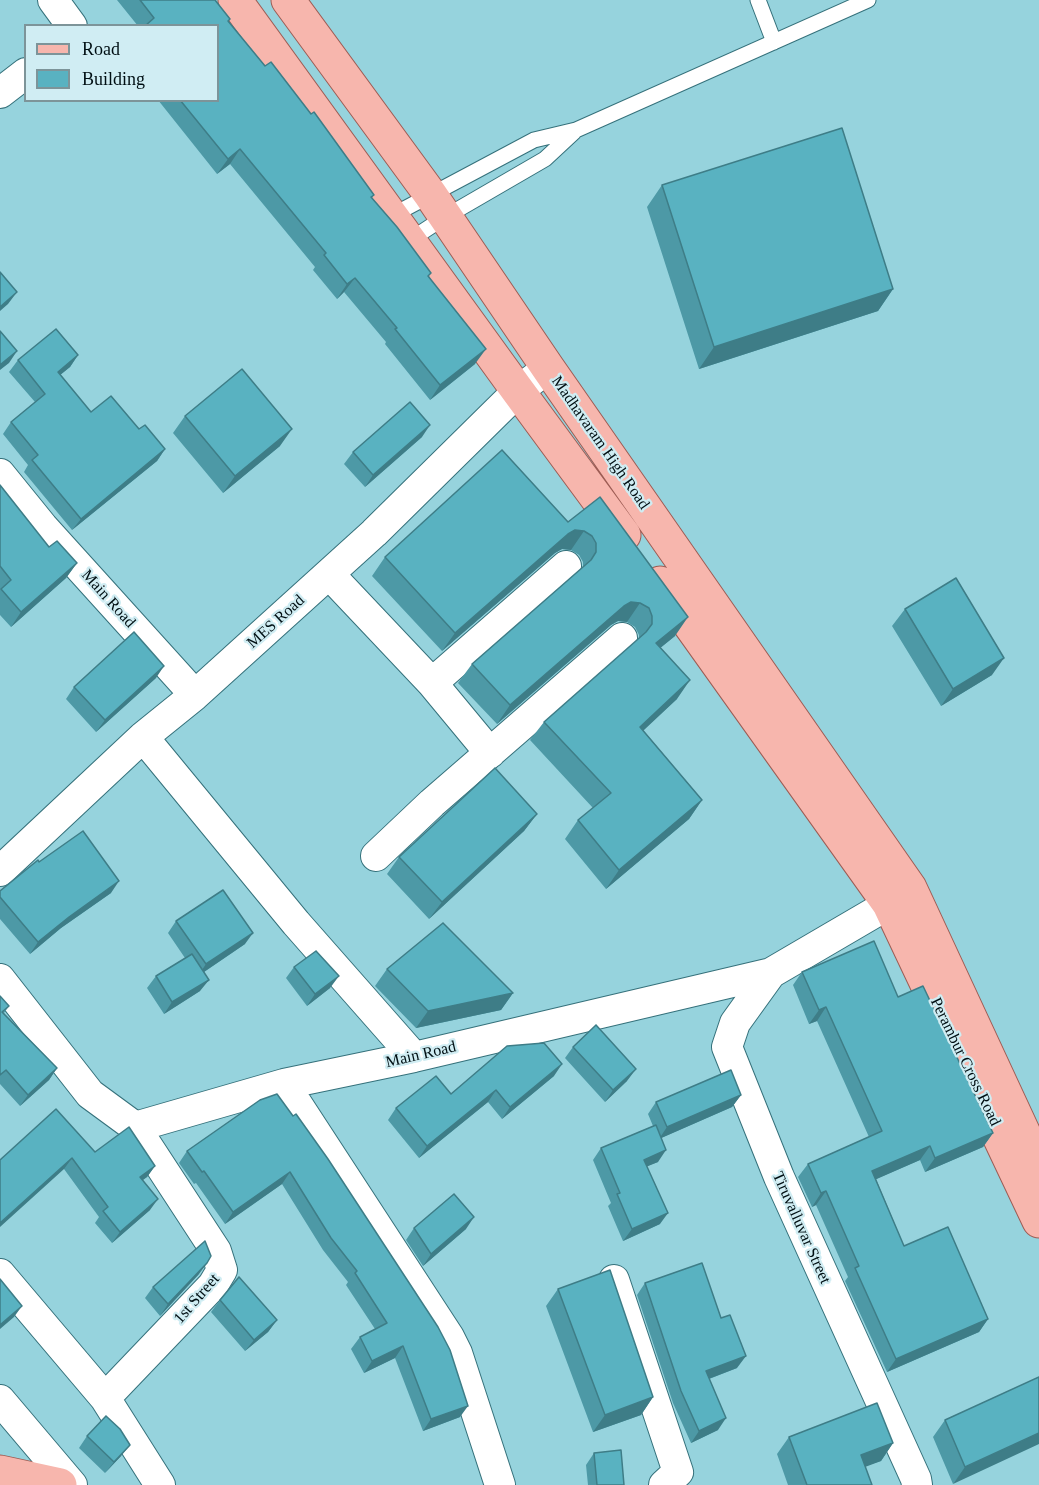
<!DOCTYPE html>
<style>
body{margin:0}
#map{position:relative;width:1039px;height:1485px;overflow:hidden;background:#96d3dd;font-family:"Times New Roman",serif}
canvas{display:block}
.legend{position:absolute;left:24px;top:24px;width:195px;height:78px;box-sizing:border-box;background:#d0edf3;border:2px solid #7d9499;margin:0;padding:8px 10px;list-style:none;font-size:18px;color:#000f13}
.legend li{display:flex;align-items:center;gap:12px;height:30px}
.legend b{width:30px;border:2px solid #7d9499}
</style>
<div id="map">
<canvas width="1039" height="1485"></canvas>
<ul class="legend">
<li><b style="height:8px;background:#f7b6ad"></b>Road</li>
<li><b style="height:16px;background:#59b2c1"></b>Building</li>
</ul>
</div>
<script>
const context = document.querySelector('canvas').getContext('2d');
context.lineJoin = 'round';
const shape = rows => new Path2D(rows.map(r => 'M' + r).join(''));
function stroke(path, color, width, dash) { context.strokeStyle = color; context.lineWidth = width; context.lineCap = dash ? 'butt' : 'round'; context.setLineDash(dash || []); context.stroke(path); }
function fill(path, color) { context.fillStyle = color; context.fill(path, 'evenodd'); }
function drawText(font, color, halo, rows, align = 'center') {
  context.font = font + ' "Times New Roman",serif'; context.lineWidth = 4.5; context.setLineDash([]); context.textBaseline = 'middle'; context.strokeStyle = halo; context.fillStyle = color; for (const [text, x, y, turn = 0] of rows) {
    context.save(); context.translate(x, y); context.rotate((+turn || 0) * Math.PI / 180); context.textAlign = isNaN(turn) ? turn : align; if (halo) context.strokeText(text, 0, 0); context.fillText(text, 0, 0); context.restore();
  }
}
const lane = shape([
 [758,0,774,42],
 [393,215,534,140,576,130,868,0],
 [410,240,445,217,545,159,574,132]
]);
const street = shape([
 [53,0,72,26],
 [0,93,26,73],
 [0,474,43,527,195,695],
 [329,574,432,683,490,753],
 [432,683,566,566],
 [143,737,296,923,414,1057],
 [376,856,432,803,622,638],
 [0,871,143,737,195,695,374,533,518,391,548,368],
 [771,973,735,1023,727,1047,779,1177,916,1479,917,1485],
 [0,979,90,1094,135,1127,284,1084,414,1057,771,973,889,904,908,890],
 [284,1084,449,1337,457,1353,500,1485],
 [0,1274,105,1398,160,1485],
 [614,1280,678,1472,664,1485],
 [105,1398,213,1285,222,1270,216,1251,135,1127],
 [0,1400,72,1485]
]);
const primary = shape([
 [235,0,518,391,624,535],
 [288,0,430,194,548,368,910,888,1039,1166],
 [660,583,889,904,1039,1221],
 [0,1472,60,1485]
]);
stroke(lane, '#35717b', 17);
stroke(street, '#35717b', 32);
stroke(primary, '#9d5c54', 35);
stroke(lane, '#fff', 15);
stroke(street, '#fff', 30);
stroke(primary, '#f7b6ad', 33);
fill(shape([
 [117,0,215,0,230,19,228,22,374,195,372,198,429,276,475,364,430,400,385,344,386,342,344,292,337,299,313,270,315,267,230,164,217,174,158,100,218,100,218,26,138,26],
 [662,185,893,289,878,311,699,369,647,207],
 [78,355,70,367,60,375,91,412,139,429,165,449,157,461,72,530,24,472,28,465,3,434,11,422,35,402,9,372,18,360],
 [185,416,280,446,223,493,173,433],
 [422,437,365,487,344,464,353,452],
 [0,485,49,547,77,563,66,578,11,627,0,615],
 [600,497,675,636,660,648,677,699,643,730,702,800,689,819,606,889,565,839,578,820,593,808,530,740,544,722,639,639,639,635,635,627,627,622,618,621,611,625,497,724,458,683,472,664,583,567,583,562,579,555,571,550,562,549,555,553,442,651,372,576,385,557,568,522],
 [905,609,992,675,941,706,892,626],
 [156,678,96,732,66,699,74,687],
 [537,814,524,831,429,919,387,874,399,857],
 [39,862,111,893,61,928,30,954,0,919,0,891],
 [176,921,245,944,204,972,200,991,164,1014,147,988,156,976,185,958,168,933],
 [294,967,330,988,307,1006,286,978],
 [387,969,513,993,501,1010,416,1028,375,986],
 [802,972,898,997,993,1133,983,1147,925,1172,920,1160,876,1179,904,1246,988,1319,979,1332,887,1372,845,1281,848,1277,816,1205,812,1207,798,1177,808,1164,869,1137,817,1021,809,1024,793,985],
 [0,996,9,1006,4,1013,57,1068,49,1080,20,1106,0,1084],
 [573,1047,627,1081,605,1102,565,1058],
 [554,1076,502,1119,488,1102,419,1158,388,1120,396,1108,451,1094],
 [741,1095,732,1107,661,1138,658,1162,647,1166,660,1224,623,1241,608,1206,611,1203,593,1160,601,1148,653,1126,648,1114,656,1102],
 [260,1100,460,1417,423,1431,395,1358,364,1373,351,1349,360,1337,375,1329,346,1285,348,1282,323,1250,282,1184,225,1224,196,1183,194,1184,179,1163,187,1151],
 [95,1152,155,1166,147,1177,142,1180,150,1210,112,1243,95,1223,99,1217,64,1169,0,1160],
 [414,1228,466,1229,423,1266,406,1240],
 [199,1274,160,1316,145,1298,153,1287],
 [645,1283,737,1368,709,1379,718,1430,691,1443,673,1403,637,1295],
 [558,1289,653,1397,641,1415,593,1432,546,1306],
 [220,1300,277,1320,268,1332,245,1351,211,1312],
 [1039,1377,953,1484,933,1437,945,1420],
 [87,1436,121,1456,105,1473,79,1448],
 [789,1437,893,1443,881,1461,865,1466,872,1485,788,1485,777,1454],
 [594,1453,624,1485,588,1485,586,1465]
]), '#4d99a6');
fill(shape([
 [240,149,230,164,217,174,228,159],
 [355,278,344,292,337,299,347,284],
 [893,289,878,311,699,369,714,347],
 [17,292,8,304,0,311,0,307],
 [486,349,475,364,430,400,440,385],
 [17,351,9,363,0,370,0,365],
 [78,355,70,367,49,384,58,372],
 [430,425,422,437,365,487,373,475],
 [292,429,280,446,223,493,235,476],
 [165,449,157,461,72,530,81,519],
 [575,530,584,531,571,550,562,549,555,553,442,651,455,633,568,534],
 [77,563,66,578,11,627,21,612],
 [631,602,640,603,627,622,618,621,611,625,497,724,510,705,624,606],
 [688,617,675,636,643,662,656,643],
 [1004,658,992,675,941,706,953,689],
 [164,666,156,678,96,732,105,720],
 [690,680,677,699,627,746,640,727],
 [702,800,689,819,606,889,619,870],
 [537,814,524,831,429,919,442,902],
 [119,881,111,893,61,928,30,954,38,942,69,917],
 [253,933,245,944,198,976,206,964],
 [339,976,330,988,307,1006,315,994],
 [209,980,200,991,164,1014,172,1002],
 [513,993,501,1010,416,1028,428,1011],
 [826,1007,817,1021,809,1024,819,1010],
 [562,1064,554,1076,502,1119,510,1107],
 [57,1068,49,1080,20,1106,28,1095],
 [636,1069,627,1081,605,1102,613,1090],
 [496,1090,488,1102,419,1158,427,1146],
 [741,1095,732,1107,659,1139,667,1127],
 [993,1133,983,1147,925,1172,935,1158],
 [930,1146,920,1160,863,1185,872,1171],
 [666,1150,658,1162,636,1171,644,1160],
 [72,1158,64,1169,0,1227,0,1223],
 [155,1166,147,1177,131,1189,140,1177],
 [290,1172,282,1184,225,1224,233,1212],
 [826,1191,816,1205,812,1207,821,1193],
 [158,1199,150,1210,112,1243,120,1232],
 [668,1213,660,1224,623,1241,632,1229],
 [474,1217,466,1229,423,1266,431,1254],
 [207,1263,199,1274,160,1316,168,1304],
 [22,1306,14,1317,0,1329,0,1325],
 [988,1319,979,1332,887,1372,896,1359],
 [277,1320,268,1332,245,1351,254,1340],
 [403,1346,395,1358,364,1373,372,1361],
 [746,1356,737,1368,698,1383,706,1371],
 [653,1397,641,1415,593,1432,605,1415],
 [468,1406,460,1417,423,1431,431,1419],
 [726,1418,718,1430,691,1443,699,1431],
 [1039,1433,1039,1444,953,1484,965,1467],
 [893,1443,881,1461,849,1473,861,1455],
 [130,1445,121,1456,105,1473,114,1462]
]), '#3e7d87');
const building = shape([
 [140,0,215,0,230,19,228,21,265,66,271,62,311,114,314,112,374,195,371,197,397,227,431,273,428,276,486,349,440,385,395,329,397,328,355,278,347,284,324,255,326,253,240,149,228,159,180,100,218,100,218,26,145,26,154,18,140,0],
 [842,128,893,289,714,347,662,185,842,128],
 [0,272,17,292,0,307,0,272],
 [56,329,78,355,58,372,91,412,111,396,139,429,145,425,165,449,81,519,32,460,38,455,11,422,45,394,18,360,56,329],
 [0,331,17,351,0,365,0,331],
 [242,369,292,429,235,476,185,416,242,369],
 [410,402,430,425,373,475,353,452,410,402],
 [502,450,568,522,600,497,688,617,656,643,690,680,640,727,702,800,619,870,578,820,611,793,544,722,646,632,652,624,652,616,649,608,640,603,631,602,624,606,510,705,472,664,591,560,596,552,596,543,592,536,584,531,575,530,568,534,455,633,385,557,502,450],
 [0,485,49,547,57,541,77,563,21,612,1,589,11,580,0,566,0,485],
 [956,578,1004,658,953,689,905,609,956,578],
 [134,632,164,666,105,720,74,687,134,632],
 [495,768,537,814,442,902,399,857,495,768],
 [83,831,119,881,69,917,38,942,0,897,0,891,38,860,39,862,83,831],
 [223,890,253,933,206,964,176,921,223,890],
 [443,923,513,993,428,1011,387,969,443,923],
 [874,941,898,997,923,986,993,1133,935,1158,930,1146,872,1171,904,1246,948,1227,988,1319,896,1359,855,1268,859,1266,826,1191,821,1193,808,1164,882,1131,826,1007,819,1010,802,972,874,941],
 [316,951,339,976,315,994,294,967,316,951],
 [192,954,209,980,172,1002,156,976,192,954],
 [0,996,9,1006,2,1012,57,1068,28,1095,6,1070,0,1075,0,996],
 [596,1025,636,1069,613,1090,573,1047,596,1025],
 [544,1043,562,1064,510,1107,496,1090,427,1146,396,1108,436,1076,451,1094,507,1046,544,1043],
 [731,1070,741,1095,667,1127,656,1102,731,1070],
 [277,1094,293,1116,296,1114,328,1159,438,1327,450,1350,468,1406,431,1419,403,1346,372,1361,360,1337,387,1323,355,1273,357,1271,331,1238,290,1172,233,1212,204,1171,202,1172,187,1151,260,1100,277,1094],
 [56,1109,95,1152,129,1127,155,1166,140,1177,158,1199,120,1232,103,1211,108,1207,72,1158,0,1223,0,1160,56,1109],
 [656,1125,666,1150,644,1160,668,1213,632,1229,617,1194,620,1193,601,1148,656,1125],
 [454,1194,474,1217,431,1254,414,1228,454,1194],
 [205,1241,211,1256,207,1263,168,1304,153,1287,205,1241],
 [702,1263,721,1318,730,1315,746,1356,706,1371,726,1418,699,1431,681,1391,645,1283,702,1263],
 [610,1270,653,1397,605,1415,558,1289,610,1270],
 [239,1277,277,1320,254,1340,220,1300,239,1277],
 [0,1279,22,1306,0,1325,0,1279],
 [1039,1377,1039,1433,965,1467,945,1420,1039,1377],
 [877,1403,893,1443,861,1455,872,1485,807,1485,789,1437,877,1403],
 [106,1416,120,1429,130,1445,114,1462,87,1436,106,1416],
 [621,1450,624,1485,597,1485,594,1453,621,1450]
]);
fill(building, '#59b2c1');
stroke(building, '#3e7d87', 1.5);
drawText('16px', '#000f13', '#d0edf3', [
 ["Madhavaram High Road",600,443,55],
 ["Main Road",108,599,48],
 ["MES Road",276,622,-42],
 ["Main Road",421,1055,-13],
 ["Perambur Cross Road",965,1062,64],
 ["Tiruvalluvar Street",801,1228,66],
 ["1st Street",197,1299,-49]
]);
</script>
